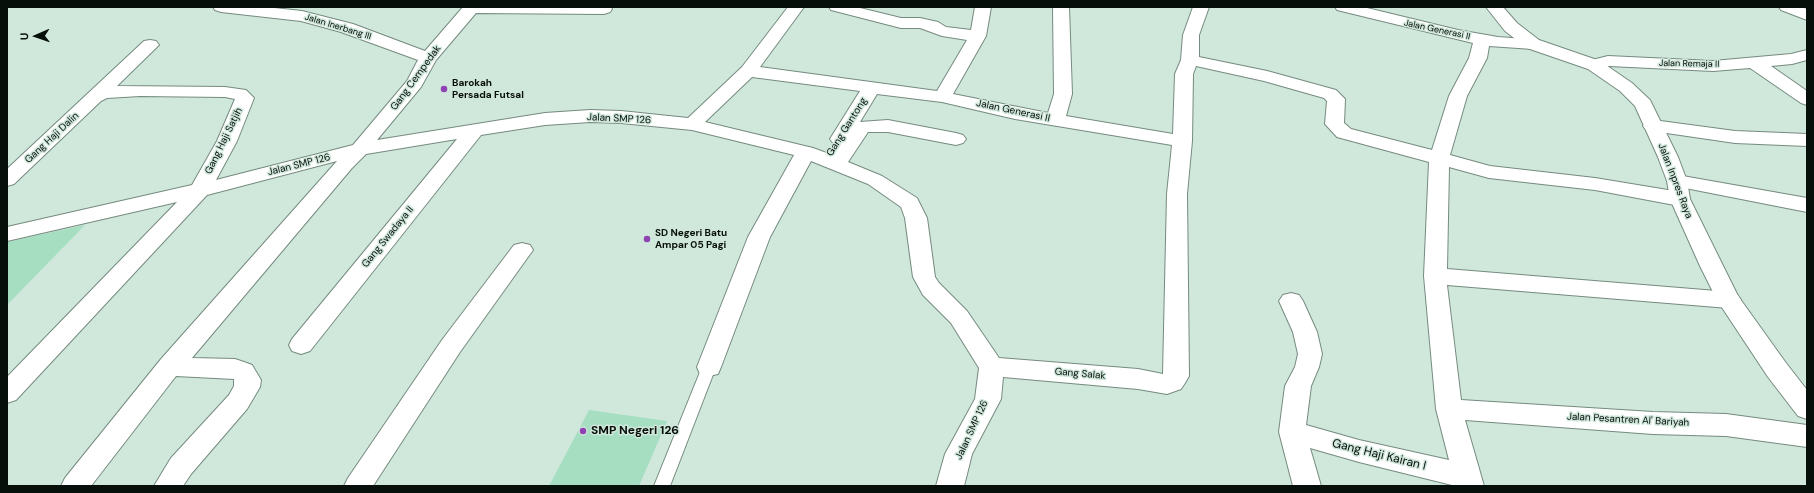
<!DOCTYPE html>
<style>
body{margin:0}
#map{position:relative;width:1814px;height:493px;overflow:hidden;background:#d0e7db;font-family:"DM Sans",sans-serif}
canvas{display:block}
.frame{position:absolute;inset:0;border:8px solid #070f0b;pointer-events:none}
.north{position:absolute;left:16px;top:16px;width:40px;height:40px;-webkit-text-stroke:3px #d0e7db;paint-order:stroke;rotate:268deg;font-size:11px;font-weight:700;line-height:16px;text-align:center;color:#070f0b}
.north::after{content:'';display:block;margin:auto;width:14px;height:18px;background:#070f0b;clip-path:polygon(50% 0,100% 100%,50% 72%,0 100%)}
</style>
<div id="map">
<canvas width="1814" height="493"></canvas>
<div class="frame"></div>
<div class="north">U</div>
</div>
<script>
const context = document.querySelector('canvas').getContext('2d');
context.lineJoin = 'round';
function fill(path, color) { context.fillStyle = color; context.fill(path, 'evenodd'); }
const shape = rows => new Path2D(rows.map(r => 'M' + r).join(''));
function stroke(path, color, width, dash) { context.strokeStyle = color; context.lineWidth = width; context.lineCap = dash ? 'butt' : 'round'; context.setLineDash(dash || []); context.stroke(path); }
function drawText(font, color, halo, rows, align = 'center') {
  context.font = font + ' "DM Sans",sans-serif'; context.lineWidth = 3; context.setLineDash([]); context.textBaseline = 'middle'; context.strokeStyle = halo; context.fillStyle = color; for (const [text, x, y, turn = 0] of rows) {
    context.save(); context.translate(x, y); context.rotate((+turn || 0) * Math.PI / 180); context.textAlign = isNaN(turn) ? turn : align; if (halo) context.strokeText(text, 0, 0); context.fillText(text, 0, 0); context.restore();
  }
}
fill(shape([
 [85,225,7,305,7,242],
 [589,410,667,421,639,486,549,486]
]), '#a6dec2');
const lane = shape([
 [709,362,714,363,716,367,670,486,654,486,702,367,704,363,709,362]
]);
const street = shape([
 [213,7,265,7,302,11,353,24,425,51,463,7,611,7,612,9,610,12,604,14,476,13,436,60,421,87,377,140,545,113,590,110,621,111,688,118,742,67,788,7,804,7,760,67,937,91,967,40,942,36,920,28,901,28,831,10,829,7,856,7,901,18,920,18,938,22,946,27,971,30,975,7,991,7,986,36,953,94,1048,113,1054,94,1053,7,1069,7,1072,94,1066,116,1173,134,1175,74,1181,60,1183,35,1193,7,1209,7,1199,35,1199,57,1267,71,1336,90,1345,99,1344,123,1351,129,1432,150,1449,96,1469,58,1473,43,1337,10,1335,7,1363,7,1458,30,1498,37,1539,40,1541,44,1539,48,1533,49,1489,46,1487,58,1467,96,1450,155,1490,166,1595,178,1680,192,1687,194,1690,199,1687,204,1680,206,1595,190,1489,178,1449,167,1447,269,1729,292,1737,294,1741,300,1737,306,1729,308,1447,285,1461,400,1653,412,1726,414,1807,425,1807,447,1726,436,1653,434,1465,420,1484,486,1456,486,1359,462,1310,448,1321,486,1293,486,1279,432,1285,386,1295,367,1298,354,1293,332,1279,301,1283,295,1291,293,1299,295,1303,301,1317,332,1322,354,1319,367,1311,386,1306,425,1359,440,1449,460,1436,409,1424,276,1429,162,1337,137,1325,124,1327,101,1324,98,1264,81,1196,66,1193,74,1192,141,1187,194,1189,376,1185,383,1181,389,1167,394,1138,389,1003,377,1001,399,972,454,964,486,936,486,945,454,975,399,979,368,951,323,923,295,913,277,905,218,901,207,868,184,811,161,770,237,721,367,718,374,709,376,700,374,697,367,748,237,794,155,692,130,621,123,590,122,545,125,481,135,310,351,301,354,292,351,289,345,292,339,457,139,366,154,352,168,192,358,235,359,244,362,252,365,261,380,260,387,247,409,191,474,183,486,154,486,171,458,229,395,234,386,234,379,176,376,91,486,61,486,65,478,161,359,337,161,207,195,16,400,7,403,7,377,177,202,7,241,7,227,192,185,217,141,235,99,225,97,140,96,107,98,101,101,14,184,7,186,7,169,144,41,150,40,156,41,159,45,117,86,225,87,246,90,254,98,237,141,216,180,353,145,407,81,418,60,341,32,301,21,221,12,215,10,213,7],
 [752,77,860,91,830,139,833,143,839,145,832,155,813,148,705,122,752,77],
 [877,94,942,102,1015,119,1172,145,1167,194,1163,374,1138,369,999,358,967,311,939,283,935,277,927,218,917,198,882,176,848,162,868,132,888,132,956,145,963,143,966,139,963,135,956,133,888,120,860,122,877,94],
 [1779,7,1801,7,1807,9,1807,20,1781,10,1779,7],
 [1807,50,1807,60,1792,64,1771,66,1807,91,1807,105,1801,103,1750,68,1713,71,1609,66,1594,70,1588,69,1585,65,1588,61,1608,56,1713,61,1791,54,1807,50],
 [1653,120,1735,131,1807,134,1807,146,1735,143,1646,130,1643,126,1646,122,1653,120],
 [1677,175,1807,198,1807,212,1670,185,1667,181,1670,177,1677,175],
 [522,243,530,245,533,250,460,352,373,486,344,486,348,478,442,340,514,245,522,243]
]);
const secondary = shape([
 [1486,7,1503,7,1517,23,1539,40,1600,61,1632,83,1650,100,1678,157,1687,181,1690,199,1738,296,1786,363,1807,390,1807,419,1798,416,1768,377,1717,300,1700,266,1670,199,1667,181,1658,157,1635,106,1620,91,1588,69,1527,48,1505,31,1486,7]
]);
stroke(lane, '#758b7f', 2);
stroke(street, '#758b7f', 2);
stroke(secondary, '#758b7f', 2);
fill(lane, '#fff');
fill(street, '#fff');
fill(secondary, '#fff');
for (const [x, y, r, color] of [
 [444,89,4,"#8e42b3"],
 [647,239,4,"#8e42b3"],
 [583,431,4,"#8e42b3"]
]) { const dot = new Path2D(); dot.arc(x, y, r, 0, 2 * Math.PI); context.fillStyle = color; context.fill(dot); stroke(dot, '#d0e7db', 1.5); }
drawText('9px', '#070f0b', '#d0e7db', [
 ["Jalan Inerbang III",338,27,17],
 ["Jalan Generasi II",1437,30,12],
 ["Jalan Remaja II",1689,64,1]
]);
drawText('10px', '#070f0b', '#d0e7db', [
 ["Gang Cempedak",416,78,-54],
 ["Jalan Generasi II",1013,111,12],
 ["Jalan SMP 126",619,119,3],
 ["Gang Gantong",847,127,-58],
 ["Gang Haji Dalin",52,138,-43],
 ["Gang Haji Satjih",224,141,-64],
 ["Jalan SMP 126",299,165,-14],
 ["Jalan Inpres Raya",1675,181,69],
 ["Gang Swadaya II",388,237,-51],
 ["Gang Salak",1080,374,5],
 ["Jalan Pesantren Al' Bariyah",1628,420,3],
 ["Jalan SMP 126",972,430,-65]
]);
drawText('bold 10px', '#070f0b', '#d0e7db', [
 ["Barokah",452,83],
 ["Persada Futsal",452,95],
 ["SD Negeri Batu",655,233],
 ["Ampar 05 Pagi",655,245]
], 'left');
drawText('bold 12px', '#070f0b', '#d0e7db', [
 ["SMP Negeri 126",591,431]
], 'left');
drawText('12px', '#070f0b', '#d0e7db', [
 ["Gang Haji Kairan I",1379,455,14]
]);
</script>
